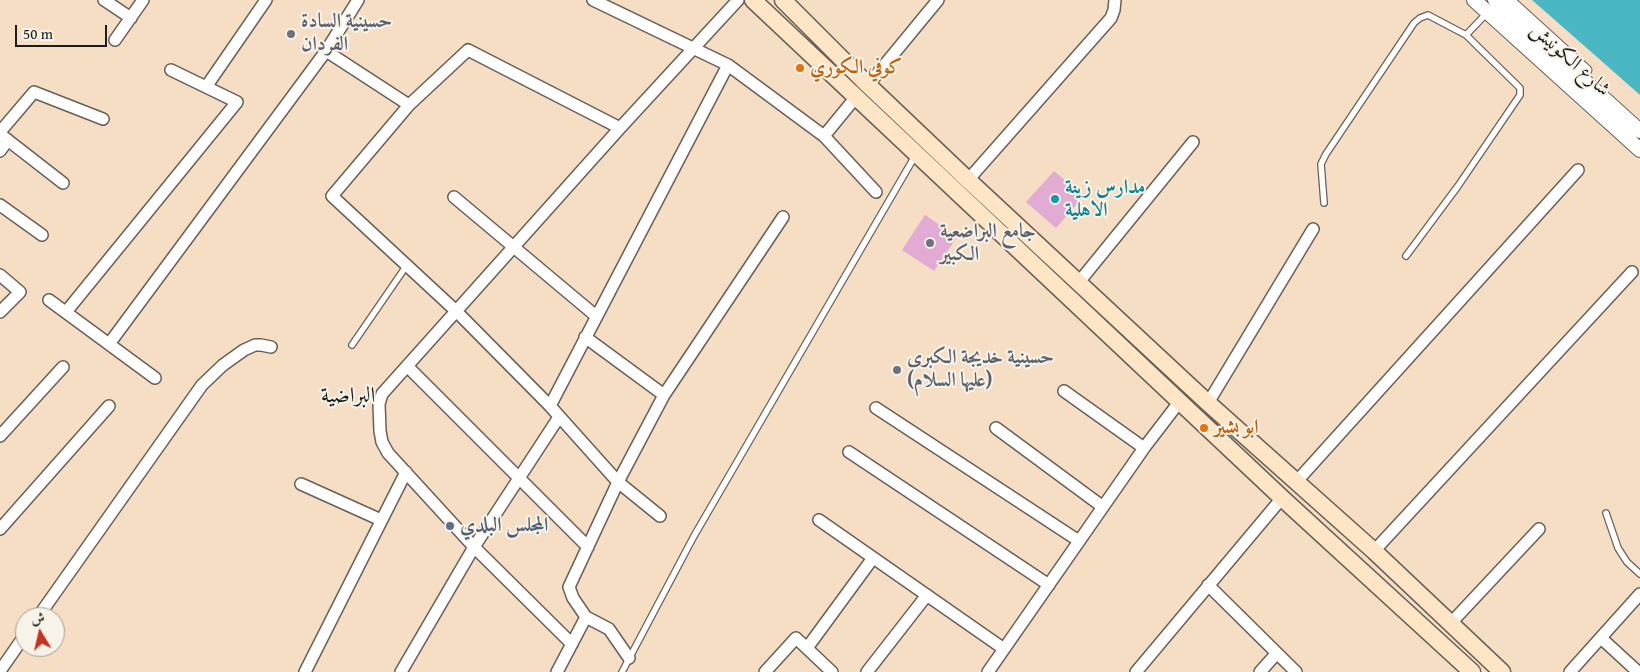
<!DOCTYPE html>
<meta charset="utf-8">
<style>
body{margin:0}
#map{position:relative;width:1640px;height:672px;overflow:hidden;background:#f5dec4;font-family:"Gentium Book Plus",Amiri,serif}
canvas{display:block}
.north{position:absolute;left:15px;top:607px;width:50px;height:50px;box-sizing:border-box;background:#f7f3e8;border:1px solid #9f9d96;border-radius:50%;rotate:351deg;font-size:14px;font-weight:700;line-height:20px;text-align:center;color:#1c1c1c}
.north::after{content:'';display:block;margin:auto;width:18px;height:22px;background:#c8321e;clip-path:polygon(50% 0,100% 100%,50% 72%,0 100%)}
.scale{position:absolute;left:15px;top:25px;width:92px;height:22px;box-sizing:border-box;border:2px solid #1c1c1c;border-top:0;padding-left:6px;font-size:15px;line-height:18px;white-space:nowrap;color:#1c1c1c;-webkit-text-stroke:4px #f7f3e8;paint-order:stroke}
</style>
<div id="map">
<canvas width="1640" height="672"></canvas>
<div class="north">ش</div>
<div class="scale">50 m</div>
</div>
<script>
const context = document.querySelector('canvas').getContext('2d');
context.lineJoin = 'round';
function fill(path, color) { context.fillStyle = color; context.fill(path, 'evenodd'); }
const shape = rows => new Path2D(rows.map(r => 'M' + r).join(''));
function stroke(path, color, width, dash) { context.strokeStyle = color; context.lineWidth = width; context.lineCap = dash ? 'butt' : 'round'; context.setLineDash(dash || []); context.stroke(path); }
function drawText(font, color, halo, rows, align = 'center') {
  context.font = font + ' "Gentium Book Plus",Amiri,serif'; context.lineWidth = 4; context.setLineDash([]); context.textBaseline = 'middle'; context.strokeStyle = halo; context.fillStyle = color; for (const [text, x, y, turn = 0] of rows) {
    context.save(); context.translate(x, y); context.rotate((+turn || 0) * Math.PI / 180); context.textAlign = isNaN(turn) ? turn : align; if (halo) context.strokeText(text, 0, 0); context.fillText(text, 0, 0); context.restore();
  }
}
fill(shape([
 [1532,0,1640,0,1640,95,1589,50]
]), '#4ab8c4');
fill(shape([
 [1054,171,1084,196,1056,228,1026,202],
 [925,215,957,237,934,271,902,250]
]), '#e2abd3');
const service = shape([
 [1466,35,1487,13],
 [1324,203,1321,164,1326,154,1414,23,1420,18,1428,15,1466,35,1520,88,1520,95,1458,186,1406,256],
 [352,345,407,265],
 [1606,513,1618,548,1627,562,1640,574],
 [622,672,694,536,915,156]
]);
const pedestrian = shape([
 [1510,0,1587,70]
]);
const minor = shape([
 [104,0,131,18],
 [593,0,728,65,824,136,876,192],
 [115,40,143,0],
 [326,51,409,105],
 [868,85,938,0],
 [206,87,266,0],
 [620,128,468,50,409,105,332,196,456,311,550,406,618,482,660,516],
 [0,132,34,92,103,119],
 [0,134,63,183],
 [824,136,856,97],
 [0,151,8,140],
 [968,180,1111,18,1114,10,1115,0],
 [454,197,596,316],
 [0,205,42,235],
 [0,275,20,292,0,312],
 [1079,282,1193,142],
 [49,300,155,378],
 [66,312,237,102,171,70],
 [585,337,664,395],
 [109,344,326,51,358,0],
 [407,366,588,547],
 [1064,391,1144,448],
 [1208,403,1313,229],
 [550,406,728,65],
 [876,408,1079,541],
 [996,428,1103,507],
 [0,436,63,367],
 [849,452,1049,585],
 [1297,481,1578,170],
 [301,484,381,520],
 [819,520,1004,649],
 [0,529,109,406],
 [1374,551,1632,272],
 [1208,585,1296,672],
 [38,617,202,385,223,365,244,350,255,345,261,345,271,347],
 [586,617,609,629,629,658],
 [1450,624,1539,529],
 [1601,638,1638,672],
 [572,644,474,547,388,453,382,442,380,431,379,404,382,394,620,128,738,0],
 [807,648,873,558],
 [0,671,25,635],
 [305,672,406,472],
 [401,672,474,547,559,417],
 [557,672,586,617,573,598,569,587,618,482,664,395,783,217],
 [765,672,796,638,832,672],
 [867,672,927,595],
 [988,672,1144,448,1180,401],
 [1136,672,1282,498],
 [1260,672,1277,653],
 [1570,672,1640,594]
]);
const tertiary = shape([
 [1474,0,1640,150],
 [1495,0,1640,131]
]);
const secondary = shape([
 [753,0,1282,498,1472,672],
 [783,0,868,85,968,180,1208,403,1374,551,1502,672]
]);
stroke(service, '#686057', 8);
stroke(pedestrian, '#686057', 11);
stroke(minor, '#686057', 14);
stroke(tertiary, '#686057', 16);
stroke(secondary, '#686057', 19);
stroke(service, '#fff', 5.5);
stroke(pedestrian, '#fff', 9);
stroke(minor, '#fff', 11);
stroke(tertiary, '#fff', 14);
stroke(secondary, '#fee5c5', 16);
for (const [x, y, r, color] of [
 [291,34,5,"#6b7280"],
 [800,68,5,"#e8710a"],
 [1055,199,5,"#0f9aa8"],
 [930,243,5,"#6b7280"],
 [897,370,5,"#6b7280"],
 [1204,428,5,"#e8710a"],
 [450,526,5,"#5c6f8a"]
]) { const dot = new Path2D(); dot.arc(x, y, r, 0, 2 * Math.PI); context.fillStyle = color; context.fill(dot); stroke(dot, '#f7f3e8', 2); }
drawText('bold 20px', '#5b616d', '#f7f3e8', [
 ["حسينية السادة",301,22],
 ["الفردان",301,45],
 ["جامع البراضعية",940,232],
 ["الكبير",940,255],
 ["حسينية خديجة الكبرى",907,358],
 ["(عليها السلام)",907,381]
], 'left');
drawText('20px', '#1c1c1c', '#f7f3e8', [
 ["شارع الكونيش",1570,60,42]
]);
drawText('bold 20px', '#c56008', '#f7f3e8', [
 ["كوفي الكوري",810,68],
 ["ابو بشير",1214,428]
], 'left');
drawText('bold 20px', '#0d838f', '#f7f3e8', [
 ["مدارس زينة",1065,188],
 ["الاهلية",1065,211]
], 'left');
drawText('bold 20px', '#4e5e75', '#f7f3e8', [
 ["المجلس البلدي",460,526]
], 'left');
drawText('22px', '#1c1c1c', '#f7f3e8', [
 ["البراضية",348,396]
]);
</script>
